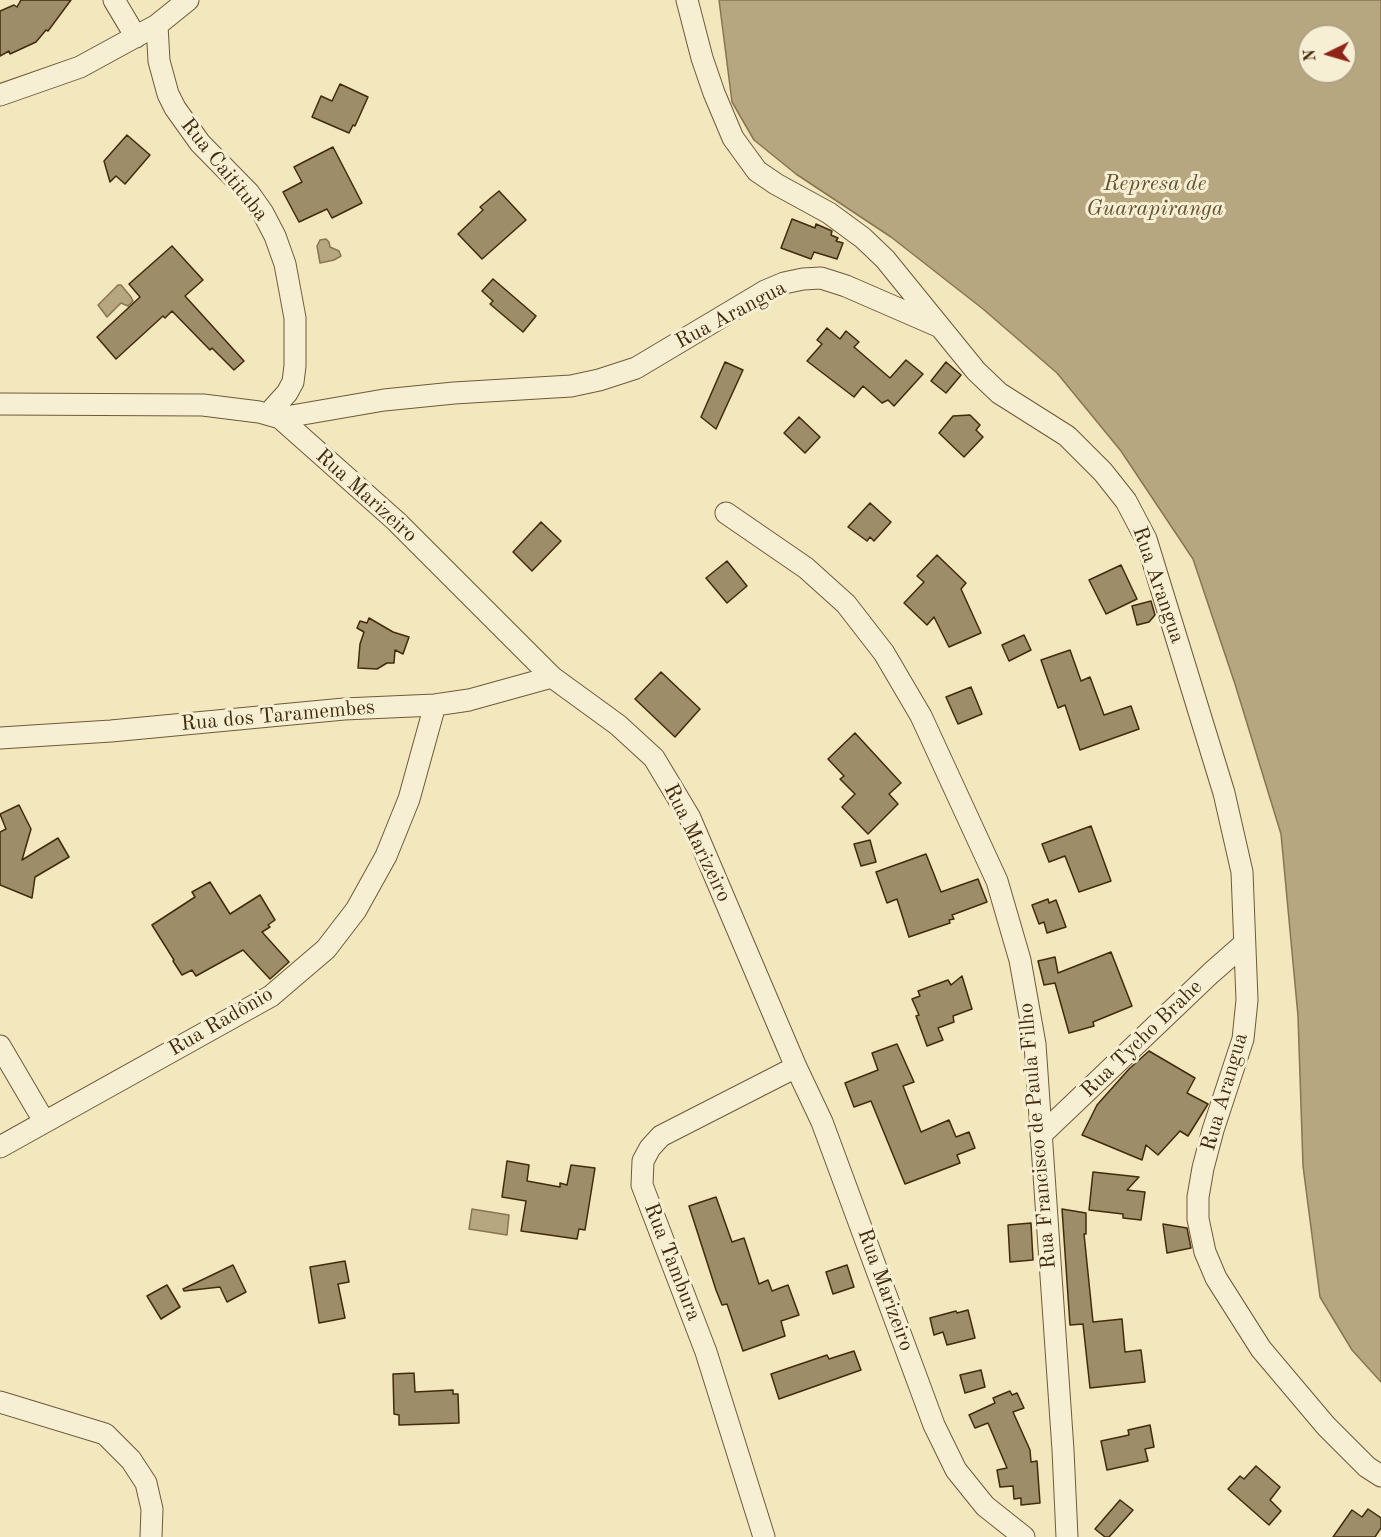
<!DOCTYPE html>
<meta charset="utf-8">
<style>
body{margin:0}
#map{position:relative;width:1381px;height:1537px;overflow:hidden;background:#f3e7bd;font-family:"Old Standard TT",serif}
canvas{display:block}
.north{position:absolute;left:1297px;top:24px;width:60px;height:60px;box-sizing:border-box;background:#f7efd4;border:2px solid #afa184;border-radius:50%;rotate:265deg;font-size:16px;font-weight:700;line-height:24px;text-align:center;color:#422b0d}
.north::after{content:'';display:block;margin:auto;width:21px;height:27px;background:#8f2418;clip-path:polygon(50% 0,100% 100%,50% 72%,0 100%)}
</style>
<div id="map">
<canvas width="1381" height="1537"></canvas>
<div class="north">N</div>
</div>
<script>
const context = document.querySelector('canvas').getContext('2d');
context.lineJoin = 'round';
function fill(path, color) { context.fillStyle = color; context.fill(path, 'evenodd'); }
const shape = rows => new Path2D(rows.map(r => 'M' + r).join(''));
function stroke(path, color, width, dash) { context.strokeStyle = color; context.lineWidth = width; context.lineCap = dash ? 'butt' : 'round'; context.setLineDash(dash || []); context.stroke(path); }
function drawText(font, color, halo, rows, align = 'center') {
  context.font = font + ' "Old Standard TT",serif'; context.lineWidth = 6; context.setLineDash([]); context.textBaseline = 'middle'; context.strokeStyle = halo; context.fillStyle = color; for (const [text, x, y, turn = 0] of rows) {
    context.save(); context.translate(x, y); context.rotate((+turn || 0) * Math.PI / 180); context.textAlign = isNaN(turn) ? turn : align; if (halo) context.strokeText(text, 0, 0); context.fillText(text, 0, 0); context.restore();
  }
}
const water = shape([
 [719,0,1381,0,1381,1382,1352,1350,1320,1297,1303,1166,1298,1016,1281,834,1235,684,1193,559,1121,451,1057,373,983,309,891,237,796,174,754,140,732,102,719,0],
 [1309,36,1345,36,1345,72,1309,72,1309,36],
 [326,239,329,242,330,247,339,251,341,256,334,260,320,263,317,246,320,240,326,239],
 [118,285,121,285,131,297,133,301,128,306,121,303,107,317,98,305,118,285],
 [472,1209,509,1215,507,1235,469,1229,472,1209]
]);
fill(water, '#b7a781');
stroke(water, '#887553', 1.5);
const building = shape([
 [21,0,71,0,48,31,46,30,36,42,10,54,9,51,0,56,0,11,14,5,17,7,21,0],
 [340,84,368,97,355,126,353,125,349,133,312,117,321,96,332,101,340,84],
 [127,135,150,155,125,184,116,176,110,182,104,161,127,135],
 [333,147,362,203,332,218,327,209,299,222,283,192,302,182,294,167,333,147],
 [499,191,526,220,482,259,458,234,483,210,480,207,499,191],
 [792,219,815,228,816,224,832,231,831,235,838,238,836,241,843,243,837,259,814,252,811,259,781,248,792,219],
 [172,246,203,280,185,296,244,361,234,370,212,348,210,350,172,311,165,318,163,316,116,359,97,337,140,297,129,284,172,246],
 [493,279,536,316,523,332,490,304,493,301,482,291,493,279],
 [827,328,840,339,846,331,859,342,854,347,890,378,906,360,923,374,894,406,888,400,882,403,863,386,854,397,807,361,822,344,817,340,827,328],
 [725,362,743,370,716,429,701,417,725,362],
 [946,362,961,375,946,393,931,381,946,362],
 [970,415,980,425,976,430,983,437,964,457,939,433,953,416,970,415],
 [799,417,820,437,805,453,784,433,799,417],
 [870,503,891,522,874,541,870,537,867,541,848,527,870,503],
 [541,522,561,541,532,571,513,552,541,522],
 [937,555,966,583,961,589,981,633,949,647,934,617,927,625,904,603,924,582,917,576,937,555],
 [727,561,747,586,727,603,706,578,727,561],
 [1121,565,1137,599,1106,614,1089,580,1121,565],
 [1151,601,1155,615,1149,622,1137,625,1132,606,1151,601],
 [369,618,393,632,409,637,403,654,395,650,394,663,387,663,377,669,358,668,360,644,364,632,357,628,360,621,367,623,369,618],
 [1024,635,1031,650,1009,661,1002,645,1024,635],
 [1070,650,1081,681,1090,677,1104,715,1131,706,1139,729,1080,750,1065,705,1058,708,1041,660,1070,650],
 [661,672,700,709,675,737,635,699,661,672],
 [971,687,982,714,958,724,946,697,971,687],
 [855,733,901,783,889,794,898,804,868,834,842,807,855,794,840,779,844,776,828,759,855,733],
 [19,805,31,829,22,860,58,838,69,857,35,877,32,898,0,885,0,832,6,829,0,814,19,805],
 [1091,826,1111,881,1079,892,1065,856,1049,862,1042,844,1091,826],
 [870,840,876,862,861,866,854,844,870,840],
 [926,854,941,892,978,879,987,902,952,915,954,919,949,920,950,923,909,937,897,899,887,903,876,872,926,854],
 [210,882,230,914,260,895,275,920,268,925,270,927,262,932,289,962,270,979,243,950,196,976,192,970,182,975,173,961,174,960,152,925,195,897,192,892,210,882],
 [1048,899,1049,903,1056,900,1066,927,1047,933,1044,922,1039,924,1032,905,1048,899],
 [1111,952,1132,1006,1093,1022,1094,1026,1069,1033,1055,983,1044,985,1038,961,1055,957,1058,973,1111,952],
 [962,976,972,1009,953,1016,954,1022,938,1028,943,1040,927,1046,916,1016,919,1015,912,999,920,996,918,991,948,980,951,985,962,976],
 [897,1044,914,1082,903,1086,921,1132,949,1120,956,1137,969,1132,975,1148,957,1155,960,1163,905,1184,871,1101,854,1107,845,1083,878,1070,872,1053,897,1044],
 [1149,1051,1195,1078,1187,1093,1208,1104,1188,1136,1180,1131,1158,1155,1146,1145,1142,1160,1082,1135,1097,1105,1129,1069,1149,1051],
 [507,1161,529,1165,527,1181,560,1187,560,1183,567,1185,571,1165,595,1168,585,1230,579,1229,577,1239,521,1231,526,1201,502,1197,507,1161],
 [1093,1172,1139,1177,1127,1190,1145,1192,1141,1220,1123,1218,1123,1214,1089,1210,1093,1172],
 [716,1197,732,1242,744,1238,759,1284,768,1280,772,1291,788,1285,799,1315,781,1321,785,1336,743,1351,727,1304,722,1305,716,1290,689,1206,716,1197],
 [1062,1209,1086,1213,1086,1234,1084,1234,1093,1322,1122,1319,1125,1352,1141,1350,1145,1382,1090,1388,1083,1324,1070,1325,1062,1209],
 [1031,1223,1033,1260,1010,1262,1008,1225,1031,1223],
 [1163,1224,1187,1228,1191,1248,1167,1253,1163,1224],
 [345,1261,349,1282,338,1284,345,1318,319,1323,310,1267,345,1261],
 [233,1265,246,1292,227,1302,220,1287,184,1291,183,1289,233,1265],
 [847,1265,854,1287,833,1294,826,1272,847,1265],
 [167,1285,180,1307,161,1319,147,1296,167,1285],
 [968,1310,975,1338,947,1345,943,1332,934,1335,930,1318,956,1311,957,1313,968,1310],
 [854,1351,861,1370,779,1399,771,1374,827,1355,829,1359,854,1351],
 [981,1370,985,1387,965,1393,960,1375,981,1370],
 [414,1373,415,1392,453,1390,453,1394,458,1394,459,1423,399,1425,399,1415,394,1414,393,1374,414,1373],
 [1010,1391,1012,1395,1017,1393,1024,1408,1013,1412,1030,1450,1031,1462,1037,1461,1040,1503,1021,1505,1021,1498,1014,1499,1013,1486,1000,1487,997,1470,1007,1468,988,1423,975,1428,969,1415,995,1403,993,1398,1010,1391],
 [1150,1425,1154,1447,1145,1449,1148,1461,1107,1470,1101,1441,1129,1435,1128,1430,1150,1425],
 [1256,1466,1280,1487,1270,1500,1281,1511,1269,1525,1228,1489,1240,1476,1244,1479,1256,1466],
 [1120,1500,1133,1510,1109,1537,1105,1537,1095,1529,1120,1500],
 [1368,1509,1381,1518,1381,1528,1375,1537,1333,1537,1352,1510,1362,1517,1368,1509]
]);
fill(building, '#9e8d69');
stroke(building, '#422b0d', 1.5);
const street = shape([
 [114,0,136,37],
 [687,0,702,58,714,93,733,138,757,171,776,184,829,213,863,238,885,259,976,371,999,393,1067,436,1103,472,1126,501,1146,539,1224,793,1242,872,1247,1000,1243,1039,1213,1130,1203,1168,1198,1197,1198,1219,1205,1252,1216,1278,1261,1349,1326,1426,1367,1467,1381,1476],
 [157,25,159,61,168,94,175,108,200,143,249,193,263,213,275,236,285,264,295,318,295,366,293,382,287,393,268,414],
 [0,95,80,67,157,25,188,0],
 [0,404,203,405,259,412,280,418,396,521,552,677,618,725,654,758,690,818,796,1067,822,1122,934,1425,956,1470,985,1506,1024,1537],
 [280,418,384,400,454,393,571,386,599,380,636,368,765,291,784,283,803,279,821,278,846,286,938,326],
 [726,513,806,568,846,604,884,653,921,716,997,881,1020,960,1035,1044,1063,1450,1067,1537],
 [0,738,111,731,344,709,435,705,469,700,552,677],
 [0,1046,44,1121],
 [1041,1135,1211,973,1244,944],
 [0,1147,271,996,326,949,356,910,386,856,409,799,435,705],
 [0,1402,105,1434,131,1460,146,1483,152,1509,151,1537],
 [764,1537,706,1352,642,1185,643,1161,650,1148,661,1136,796,1067]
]);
stroke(street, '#6e5a39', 23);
stroke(street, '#f7efd4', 21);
drawText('21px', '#422b0d', '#f7efd4', [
 ["Rua Caitituba",224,170,51],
 ["Rua Arangua",731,315,-28],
 ["Rua Marizeiro",366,496,42],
 ["Rua Arangua",1158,585,71],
 ["Rua dos Taramembes",278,716,-5],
 ["Rua Marizeiro",697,843,64],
 ["Rua Radônio",221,1022,-30],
 ["Rua Tycho Brahe",1142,1039,-44],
 ["Rua Arangua",1225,1092,-74],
 ["Rua Francisco de Paula Filho",1038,1136,-95],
 ["Rua Tambura",672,1262,69],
 ["Rua Marizeiro",885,1290,70]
]);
drawText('italic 22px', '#655030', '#f7efd4', [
 ["Represa de",1155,184],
 ["Guarapiranga",1155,209]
]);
</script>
